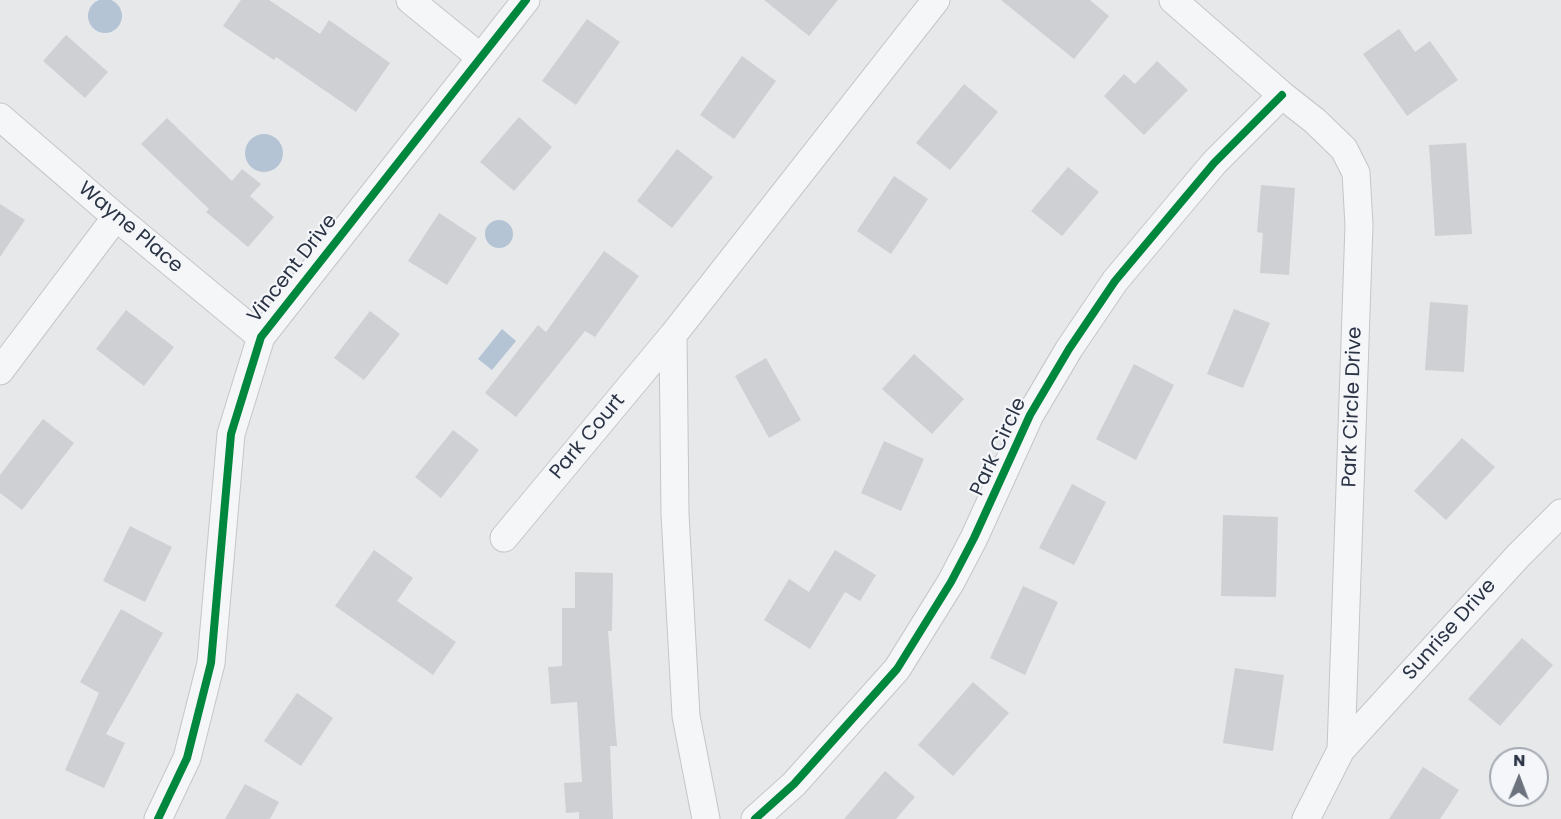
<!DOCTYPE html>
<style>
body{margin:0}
#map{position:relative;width:1561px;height:819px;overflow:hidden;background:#e6e8ea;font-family:Poppins,sans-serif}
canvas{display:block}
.north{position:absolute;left:1489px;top:747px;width:60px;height:60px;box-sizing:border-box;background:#f4f6f9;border:2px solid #a4a8b1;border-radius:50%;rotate:1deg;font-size:16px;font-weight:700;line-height:24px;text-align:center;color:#2b3445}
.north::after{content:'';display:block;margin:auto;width:21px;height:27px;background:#6c737f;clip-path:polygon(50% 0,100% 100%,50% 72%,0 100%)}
</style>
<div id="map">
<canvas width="1561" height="819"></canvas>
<div class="north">N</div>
</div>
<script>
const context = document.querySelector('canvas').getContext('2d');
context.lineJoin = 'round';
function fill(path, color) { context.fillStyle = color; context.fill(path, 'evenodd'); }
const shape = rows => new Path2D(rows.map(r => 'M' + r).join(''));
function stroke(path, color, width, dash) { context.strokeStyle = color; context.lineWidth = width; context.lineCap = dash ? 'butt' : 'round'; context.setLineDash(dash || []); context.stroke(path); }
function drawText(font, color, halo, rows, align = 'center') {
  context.font = font + ' Poppins,sans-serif'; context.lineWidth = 4.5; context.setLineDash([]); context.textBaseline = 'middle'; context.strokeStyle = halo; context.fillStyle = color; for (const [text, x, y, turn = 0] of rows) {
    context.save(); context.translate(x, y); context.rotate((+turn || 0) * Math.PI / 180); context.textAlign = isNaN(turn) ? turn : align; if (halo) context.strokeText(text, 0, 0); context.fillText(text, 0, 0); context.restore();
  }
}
fill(shape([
 '88 16a17 17 0 1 1 34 0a17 17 0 1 1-34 0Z',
 '245 153a19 19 0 1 1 38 0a19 19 0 1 1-38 0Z',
 '485 234a14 14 0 1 1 28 0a14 14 0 1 1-28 0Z',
 [502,329,516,341,492,370,478,359]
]), '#b4c4d5');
fill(shape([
 [241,0,269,0,320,34,329,20,390,63,356,112,276,57,274,60,223,26],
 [764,0,838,0,809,36],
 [1001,0,1090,0,1109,16,1074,59],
 [587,19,620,42,576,105,542,81],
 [1399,29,1415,52,1430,41,1458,80,1407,116,1363,54],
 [66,35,108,72,85,98,43,61],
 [742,56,776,81,734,139,700,115],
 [1157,61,1188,90,1144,135,1104,96,1124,74,1135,84],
 [964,84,998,112,950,170,916,143],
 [519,117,552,147,514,191,480,162],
 [167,118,232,181,242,169,261,184,250,196,274,217,248,247,206,212,209,209,141,144],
 [1466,143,1472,234,1435,236,1429,145],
 [677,149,713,177,672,228,637,201],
 [1068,167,1099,192,1062,236,1031,211],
 [894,176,928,199,891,254,857,231],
 [1261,185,1295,188,1289,275,1260,273,1263,233,1257,232],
 [0,204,25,220,0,257],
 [439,213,477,238,447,285,408,261],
 [604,251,639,276,595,337,585,331,516,417,485,393,538,325,546,332],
 [1430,302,1468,305,1464,372,1425,370],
 [1234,309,1270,323,1243,388,1207,374],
 [126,310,174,347,144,386,96,349],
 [370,311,400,334,364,380,334,358],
 [914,354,964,399,932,434,882,389],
 [766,358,801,420,769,438,735,376],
 [1134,364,1174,385,1136,460,1096,439],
 [43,419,74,443,22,510,0,493,0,475],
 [453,430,479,450,441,498,415,477],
 [1462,438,1495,467,1446,520,1414,491],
 [884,441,924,459,901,511,861,493],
 [1072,484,1106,502,1074,565,1039,548],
 [1223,515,1278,517,1276,597,1221,596],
 [130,526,172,547,145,602,103,581],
 [374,550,413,578,397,601,456,642,433,675,335,606],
 [835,550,876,575,860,601,845,592,810,649,764,620,789,579,809,592],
 [575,572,613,573,612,631,608,631,617,746,610,746,613,819,579,819,579,812,566,813,564,783,582,782,577,702,551,704,548,667,562,666,562,608,575,608],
 [1023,586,1058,602,1025,675,990,658],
 [121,609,163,633,106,734,125,743,104,788,65,770,99,693,80,682],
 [1522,638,1553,665,1500,726,1468,699],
 [1235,668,1284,675,1273,751,1223,743],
 [973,682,1009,713,953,776,918,745],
 [297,693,333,718,301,766,264,741],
 [1423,767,1459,790,1440,819,1389,819],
 [885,771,915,797,896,819,844,819],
 [245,784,279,802,270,819,225,819]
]), '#ced0d3');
const minor = shape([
 [410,0,480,57],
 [1173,0,1282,95,1315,121,1344,149,1356,173,1359,225,1341,750],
 [0,117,116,217,261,337],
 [673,335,675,514,686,716,706,819],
 [0,371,116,217],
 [504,538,673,335,936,0],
 [158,819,187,758,211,663,231,434,261,337,526,0],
 [755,819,794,784,897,669,951,582,974,538,1030,415,1069,349,1115,281,1214,163,1282,95],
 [1306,819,1341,750,1518,556,1561,513]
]);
stroke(minor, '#c4c6c8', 29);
stroke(minor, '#f5f6f7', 27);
stroke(shape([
 [158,819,187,758,211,663,231,434,261,337,526,0],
 [755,819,794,784,897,669,951,582,974,538,1030,415,1069,349,1115,281,1214,163,1282,95]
]), '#00873e', 8);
drawText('20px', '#2b3445', '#f4f6f9', [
 ["Wayne Place",130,228,40],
 ["Vincent Drive",293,269,-52],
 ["Park Circle Drive",1353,407,-88],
 ["Park Court",588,437,-50],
 ["Park Circle",999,447,-65],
 ["Sunrise Drive",1450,630,-48]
]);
</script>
